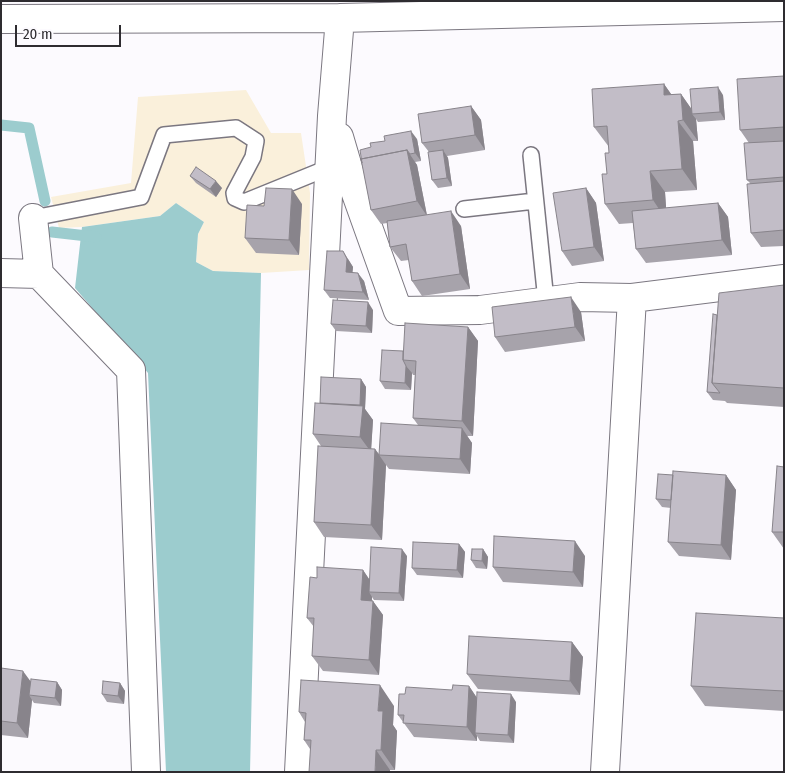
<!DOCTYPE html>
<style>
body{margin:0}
#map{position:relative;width:785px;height:773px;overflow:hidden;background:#fcfafe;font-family:"Fira Sans Condensed",sans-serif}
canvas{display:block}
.frame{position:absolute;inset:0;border:2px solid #2e2c30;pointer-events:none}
.scale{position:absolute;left:15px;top:25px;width:106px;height:22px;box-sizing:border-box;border:2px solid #2e2c30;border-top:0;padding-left:6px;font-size:15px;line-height:18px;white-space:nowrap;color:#2e2c30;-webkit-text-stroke:4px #fcfafe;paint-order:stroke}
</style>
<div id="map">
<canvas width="785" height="773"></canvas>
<div class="frame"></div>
<div class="scale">20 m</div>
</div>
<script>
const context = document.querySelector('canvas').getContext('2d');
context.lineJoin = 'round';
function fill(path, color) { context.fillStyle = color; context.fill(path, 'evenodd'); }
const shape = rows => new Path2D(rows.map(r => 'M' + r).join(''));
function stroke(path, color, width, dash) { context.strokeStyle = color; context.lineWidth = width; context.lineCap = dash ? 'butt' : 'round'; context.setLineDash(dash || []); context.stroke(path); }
fill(shape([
 [246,90,271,133,301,133,310,193,309,270,261,273,213,271,196,262,198,234,204,222,176,203,160,216,82,227,59,228,51,197,131,183,138,97]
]), '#faf0db');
fill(shape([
 [176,203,204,222,198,234,196,262,213,271,261,273,250,772,166,772,148,373,75,288,82,227,160,216]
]), '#9cccce');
stroke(shape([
 [1,125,29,128,45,201],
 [52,232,96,237]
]), '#9cccce', 11);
const service = shape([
 [531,155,546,301],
 [464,209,535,201],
 [33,218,141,197,164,135,236,128,256,141,253,157,234,193,235,198,244,202,330,167]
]);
const minor = shape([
 [1,19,340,18,784,7],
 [339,137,354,188,398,311,480,310,580,297,632,298,784,279],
 [33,218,39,274,131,370,146,772],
 [1,273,39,274],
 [299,772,332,116,340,18],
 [605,772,632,298]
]);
stroke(service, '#7b7780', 18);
stroke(minor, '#7b7780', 30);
stroke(service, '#fff', 15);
stroke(minor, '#fff', 28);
fill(shape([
 [784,76,784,246,761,247,751,233,750,183,747,180,749,143,740,130],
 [664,84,671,94,681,94,692,110,723,95,725,120,698,122,696,119,698,141,693,141,697,190,665,192,666,208,718,203,728,217,732,255,646,263,636,249,633,223,619,224,605,204,609,153,609,147,594,127],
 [471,106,481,120,485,150,447,156,448,158,452,186,438,188,432,180,429,152,422,143],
 [417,139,421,161,415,162,417,165,427,215,461,226,470,289,422,296,412,281,409,260,401,261,390,247,387,223,381,224,371,210,362,163],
 [190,176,222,188,216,197,196,183],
 [586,188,596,203,604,261,572,266,562,251],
 [302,204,299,255,256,253,245,238,264,206],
 [348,259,353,267,352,272,364,281,369,300,330,298,324,290],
 [784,285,784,407,727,403,725,401,713,400,707,392,717,315],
 [373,310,372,333,336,331,331,324],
 [581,312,585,341,505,352,495,337],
 [468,327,478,341,473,436,467,436,472,443,470,474,389,469,386,465,382,540,324,537,314,522,321,446,313,434,320,403,361,379,366,387,365,409,373,420,371,449,375,449,379,454,418,425,413,418,415,375,413,375,412,373,411,390,385,389,380,381,403,351],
 [784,467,784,549,772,532],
 [673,475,726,475,736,490,731,560,679,556,668,542,671,508,662,507,656,499],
 [459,544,465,552,463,578,417,575,412,568],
 [483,549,488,557,487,569,476,568,471,560],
 [407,556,404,601,374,600,372,597,372,600,383,615,379,675,323,671,312,656,314,627,307,618,317,578,363,570,369,579],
 [585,556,583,587,503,582,493,567],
 [784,618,784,711,705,706,691,686],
 [572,642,583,657,580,695,478,689,467,674],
 [1,668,30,681,57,682,62,690,61,706,34,703,32,700,28,738,1,735],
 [120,683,125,691,124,704,107,702,102,694],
 [469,686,477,698,516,702,514,743,480,741,477,736,477,741,414,737,398,715,452,690],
 [394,706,393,725,397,731,395,770,390,770,310,749,304,740,305,722,299,712]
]), '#a7a3ab');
fill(shape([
 [664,84,678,104,664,95],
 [718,87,723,95,725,120,720,112],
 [681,94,695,114,692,114,696,119,698,141,683,120],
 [471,106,481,120,485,150,475,135],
 [678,121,693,141,697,190,682,169],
 [411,131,417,139,421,161,415,153],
 [407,150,417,165,427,216,417,201],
 [443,150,448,158,452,186,447,178],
 [650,171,665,192,667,221,653,200],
 [216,181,222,188,216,197,210,189],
 [586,188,596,203,604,261,594,247],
 [292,189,302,204,299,255,289,240],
 [718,203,728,217,732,255,722,240],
 [451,211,461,226,470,289,460,274],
 [343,251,353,267,352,280,346,272],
 [358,273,364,281,369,300,363,292],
 [571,297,581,312,585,341,575,327],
 [368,302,373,310,372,333,366,326],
 [468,327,478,341,473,436,462,421],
 [406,366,412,373,411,390,405,383],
 [361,379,366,387,365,409,373,420,371,452,360,437,359,411],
 [462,428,472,443,470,474,460,459],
 [375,449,386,465,382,540,371,525],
 [726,475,736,490,731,560,721,545],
 [575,541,585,556,583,587,573,572],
 [459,544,465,552,463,578,457,570],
 [402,549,407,556,404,601,399,593],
 [483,549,488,557,487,569,482,561],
 [363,570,373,585,369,592,372,597,371,614,361,600],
 [373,601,383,615,379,675,369,660],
 [572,642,583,657,580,695,570,681],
 [23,671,34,686,29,695,32,700,28,738,17,723],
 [57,682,62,690,61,706,55,698],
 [120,683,125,691,124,704,118,696],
 [380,685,394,706,393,725,397,731,395,770,381,750,378,711],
 [469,686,479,701,475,733,477,736,477,741,467,727],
 [511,694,516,702,514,743,508,735],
 [376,750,390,770,390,772,375,772]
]), '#88848b');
const building = shape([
 [784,76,784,127,740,130,737,79,784,76],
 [664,84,664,95,681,94,683,120,678,121,682,169,650,171,653,200,605,204,602,174,607,174,605,153,609,153,607,126,594,127,592,89,664,84],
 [718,87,720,112,692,114,690,89,718,87],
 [471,106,475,135,422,143,418,114,471,106],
 [411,131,415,153,410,154,407,150,361,159,362,163,360,150,371,147,370,143,385,141,384,136,411,131],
 [784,141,784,177,747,180,744,143,784,141],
 [407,150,417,201,371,210,361,159,407,150],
 [443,150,447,178,432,180,428,152,443,150],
 [196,167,216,181,210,189,190,176,196,167],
 [784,181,784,230,751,233,747,184,784,181],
 [266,188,292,189,289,240,245,238,247,205,264,206,266,188],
 [586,188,594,247,562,251,553,193,586,188],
 [718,203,722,240,636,249,632,211,718,203],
 [451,211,460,274,412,281,406,244,390,247,387,221,451,211],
 [327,251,343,251,347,259,346,272,358,273,363,292,324,290,327,251],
 [784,285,784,388,712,383,719,293,784,285],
 [571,297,575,327,495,337,492,307,571,297],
 [333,300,368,302,366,326,331,324,333,300],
 [713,314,717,315,712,383,720,393,707,392,713,314],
 [405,323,468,327,462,421,413,418,416,361,403,360,405,323],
 [382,350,403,351,403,360,406,366,405,383,380,381,382,350],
 [321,377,361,379,360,405,320,403,321,377],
 [315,403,363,406,360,437,313,434,315,403],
 [381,423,462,428,460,459,379,455,381,423],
 [318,446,375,449,371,525,314,522,318,446],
 [777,466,784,467,784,532,772,532,777,466],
 [673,471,726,475,721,545,668,542,673,471],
 [658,474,673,475,671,500,656,499,658,474],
 [494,536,575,541,573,572,493,567,494,536],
 [413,542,459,544,457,570,412,568,413,542],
 [371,547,402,549,399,593,369,592,371,547],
 [472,549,483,549,482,561,471,560,472,549],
 [317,567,363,570,361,600,373,601,369,660,312,656,314,618,307,618,310,577,317,578,317,567],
 [696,613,784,618,784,691,691,686,696,613],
 [469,636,572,642,570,681,467,674,469,636],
 [1,668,23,671,17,723,1,721,1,668],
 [31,679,57,682,55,698,29,695,31,679],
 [301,680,380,685,378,711,383,711,381,750,376,750,375,772,309,772,311,740,304,740,306,713,299,712,301,680],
 [103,681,120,683,118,696,102,694,103,681],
 [453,685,469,686,467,727,403,723,404,715,398,715,399,694,405,694,406,687,452,690,453,685],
 [477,692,511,694,508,735,475,733,477,692]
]);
fill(building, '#c2bdc7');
stroke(building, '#88848b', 1);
</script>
